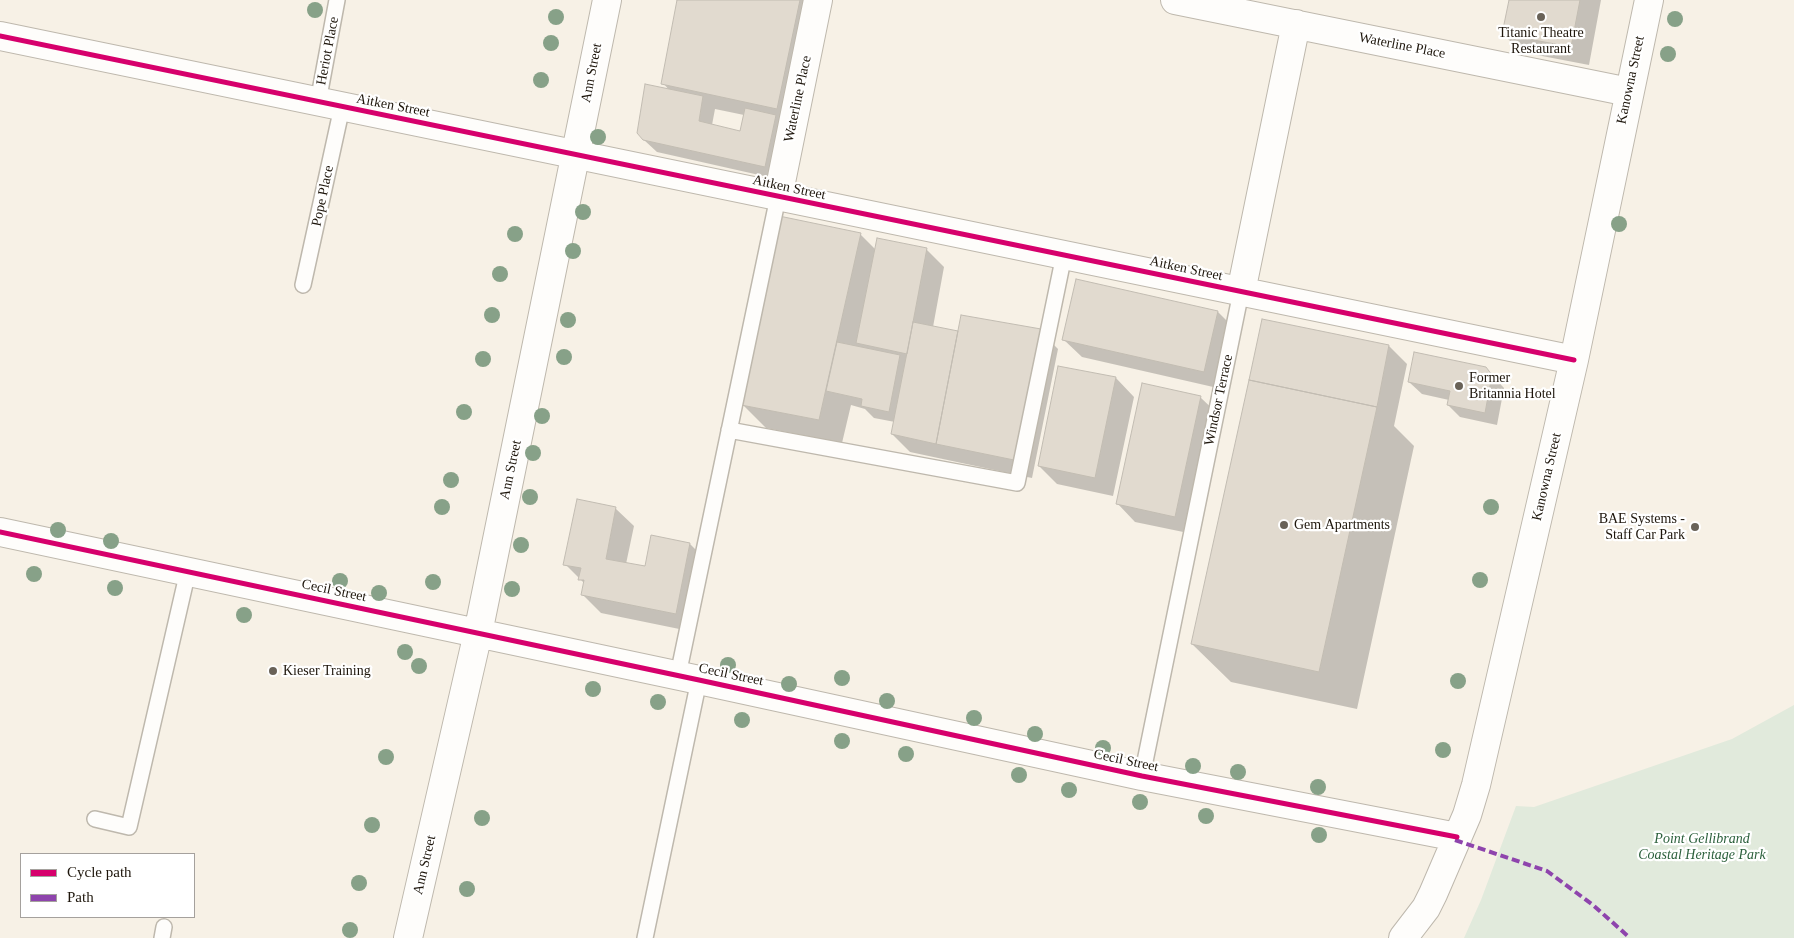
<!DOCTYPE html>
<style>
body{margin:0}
#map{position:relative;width:1794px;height:938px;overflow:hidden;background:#f7f1e6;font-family:Georgia,serif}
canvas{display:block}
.legend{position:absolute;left:20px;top:853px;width:175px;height:65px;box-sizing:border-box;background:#fff;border:1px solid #a5a19d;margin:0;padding:6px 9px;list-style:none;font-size:15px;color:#1d150b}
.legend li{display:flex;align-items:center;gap:10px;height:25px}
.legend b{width:25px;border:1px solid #a5a19d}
</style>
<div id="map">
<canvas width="1794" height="938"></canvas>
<ul class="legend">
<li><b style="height:6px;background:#d6006c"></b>Cycle path</li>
<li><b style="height:6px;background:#8e44ad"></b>Path</li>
</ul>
</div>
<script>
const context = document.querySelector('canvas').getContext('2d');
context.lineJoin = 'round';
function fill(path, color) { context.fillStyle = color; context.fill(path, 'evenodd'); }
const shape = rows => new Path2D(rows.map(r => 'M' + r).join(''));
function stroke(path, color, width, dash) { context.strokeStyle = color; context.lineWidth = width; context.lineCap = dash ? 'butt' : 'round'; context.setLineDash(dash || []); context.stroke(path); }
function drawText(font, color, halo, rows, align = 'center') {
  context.font = font + ' Georgia,serif'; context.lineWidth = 4.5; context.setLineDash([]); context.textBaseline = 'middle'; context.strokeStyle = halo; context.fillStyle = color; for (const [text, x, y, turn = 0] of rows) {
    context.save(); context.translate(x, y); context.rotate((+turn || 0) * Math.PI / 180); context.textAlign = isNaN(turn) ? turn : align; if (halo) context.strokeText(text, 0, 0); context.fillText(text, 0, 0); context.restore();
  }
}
fill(shape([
 [1794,705,1794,938,1464,938,1481,900,1516,806,1534,807,1732,739]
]), '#e1eadc');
fill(shape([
 [678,0,822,0,777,179,657,152,644,140,670,91,663,83],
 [715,109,744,115,740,132,712,125],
 [1510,0,1601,0,1589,65,1521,52,1503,34],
 [860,234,876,250,926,249,944,267,933,327,959,332,1040,331,1058,349,1032,478,910,452,892,434,895,422,874,418,865,409,851,405,842,443,766,428,742,404],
 [1077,280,1218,312,1236,330,1222,389,1082,357,1063,339],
 [1263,320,1389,346,1407,364,1394,426,1414,446,1357,709,1231,682,1192,644],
 [1485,368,1504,388,1497,425,1460,417,1448,405,1449,400,1422,394,1409,382],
 [1116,378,1134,397,1113,496,1057,484,1039,466],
 [1200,397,1219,415,1193,534,1135,522,1117,503],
 [615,508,634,526,626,564,646,568,690,544,708,562,694,632,601,613,583,595,585,584,565,564]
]), '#0003');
const building = shape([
 [677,0,800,0,777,109,661,84,677,0],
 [1509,0,1580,0,1571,47,1502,34,1509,0],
 [645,84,703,96,699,121,740,131,745,108,776,115,765,167,643,140,637,133,645,84],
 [779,216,861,233,819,420,741,405,779,216],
 [877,238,927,248,907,354,856,343,877,238],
 [1076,279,1218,311,1204,372,1062,340,1076,279],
 [961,315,1041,329,1014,460,936,444,961,315],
 [1262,319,1389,345,1377,407,1249,380,1262,319],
 [913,322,958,331,936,444,891,434,913,322],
 [837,342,900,355,889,412,861,406,862,399,826,391,837,342],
 [1414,352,1486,367,1492,375,1485,413,1447,405,1450,391,1408,382,1414,352],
 [1058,366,1116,377,1095,478,1038,466,1058,366],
 [1249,380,1377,407,1319,672,1191,644,1249,380],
 [1142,383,1201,396,1175,517,1116,504,1142,383],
 [577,499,616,507,606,559,645,566,651,535,690,543,676,614,581,595,584,580,578,580,581,568,563,565,577,499]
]);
fill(building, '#e1dacf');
stroke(building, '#c2bcb2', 1);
const service = shape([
 [318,102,337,0],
 [303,285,342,107],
 [729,430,1017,483,1064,255],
 [678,675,778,197],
 [1142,776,1241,292],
 [95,819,129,827,188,571],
 [162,938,164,927],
 [645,938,699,680]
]);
const minor = shape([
 [1175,0,1629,92],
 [0,36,1574,360],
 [778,197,818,0],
 [1241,292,1296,24],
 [0,532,699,680,1142,776,1457,837],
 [408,938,478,633,607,0],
 [1403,938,1426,908,1433,894,1467,815,1476,785,1574,360,1649,0]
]);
stroke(service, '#beb8ad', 18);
stroke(minor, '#beb8ad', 30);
stroke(service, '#fefdfb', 15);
stroke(minor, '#fefdfb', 28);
stroke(shape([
 [1455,840,1547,871,1593,905,1630,938]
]), '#8e44ad', 4, [8, 4]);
stroke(shape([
 [0,36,1574,360],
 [0,532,699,680,1142,776,1457,837]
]), '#d6006c', 5);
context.fillStyle = '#87a188';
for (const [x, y] of [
 [315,10],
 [556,17],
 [1675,19],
 [551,43],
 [1668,54],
 [541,80],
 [598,137],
 [583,212],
 [1619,224],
 [515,234],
 [573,251],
 [500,274],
 [492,315],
 [568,320],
 [564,357],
 [483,359],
 [464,412],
 [542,416],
 [533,453],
 [451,480],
 [530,497],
 [442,507],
 [1491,507],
 [58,530],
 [111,541],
 [521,545],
 [34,574],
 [1480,580],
 [340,581],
 [433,582],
 [115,588],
 [512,589],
 [379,593],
 [244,615],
 [405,652],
 [728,665],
 [419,666],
 [842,678],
 [1458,681],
 [789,684],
 [593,689],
 [887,701],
 [658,702],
 [974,718],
 [742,720],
 [1035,734],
 [842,741],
 [1103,748],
 [1443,750],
 [906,754],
 [386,757],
 [1193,766],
 [1238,772],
 [1019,775],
 [1318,787],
 [1069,790],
 [1140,802],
 [1206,816],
 [482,818],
 [372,825],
 [1319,835],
 [359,883],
 [467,889],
 [350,930]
]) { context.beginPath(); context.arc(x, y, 8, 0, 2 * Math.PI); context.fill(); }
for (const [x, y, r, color] of [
 [1541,17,5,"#696258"],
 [1459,386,5,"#696258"],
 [1284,525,5,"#696258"],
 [1695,527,5,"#696258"],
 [273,671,5,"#696258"]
]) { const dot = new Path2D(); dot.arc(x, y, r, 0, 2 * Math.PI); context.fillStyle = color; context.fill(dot); stroke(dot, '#fff', 2); }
drawText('14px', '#1d150b', '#fff', [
 ["Titanic Theatre",1541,33,"center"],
 ["Restaurant",1541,49,"center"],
 ["Former",1469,378],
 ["Britannia Hotel",1469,394],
 ["BAE Systems -",1685,519,"right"],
 ["Staff Car Park",1685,535,"right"],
 ["Gem Apartments",1294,525],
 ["Kieser Training",283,671]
], 'left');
drawText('14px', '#1d150b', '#fff', [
 ["Waterline Place",1402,46,11],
 ["Heriot Place",328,51,-79],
 ["Ann Street",592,73,-79],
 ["Kanowna Street",1631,80,-78],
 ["Waterline Place",798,99,-78],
 ["Aitken Street",393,106,11],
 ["Aitken Street",789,188,12],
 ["Pope Place",323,196,-78],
 ["Aitken Street",1186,269,12],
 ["Windsor Terrace",1219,400,-78],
 ["Ann Street",511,470,-78],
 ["Kanowna Street",1547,477,-77],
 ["Cecil Street",334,591,12],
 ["Cecil Street",731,675,12],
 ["Cecil Street",1126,761,12],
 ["Ann Street",425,865,-77]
]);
drawText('italic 14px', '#2c603c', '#fff', [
 ["Point Gellibrand",1702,839],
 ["Coastal Heritage Park",1702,855]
]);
</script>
